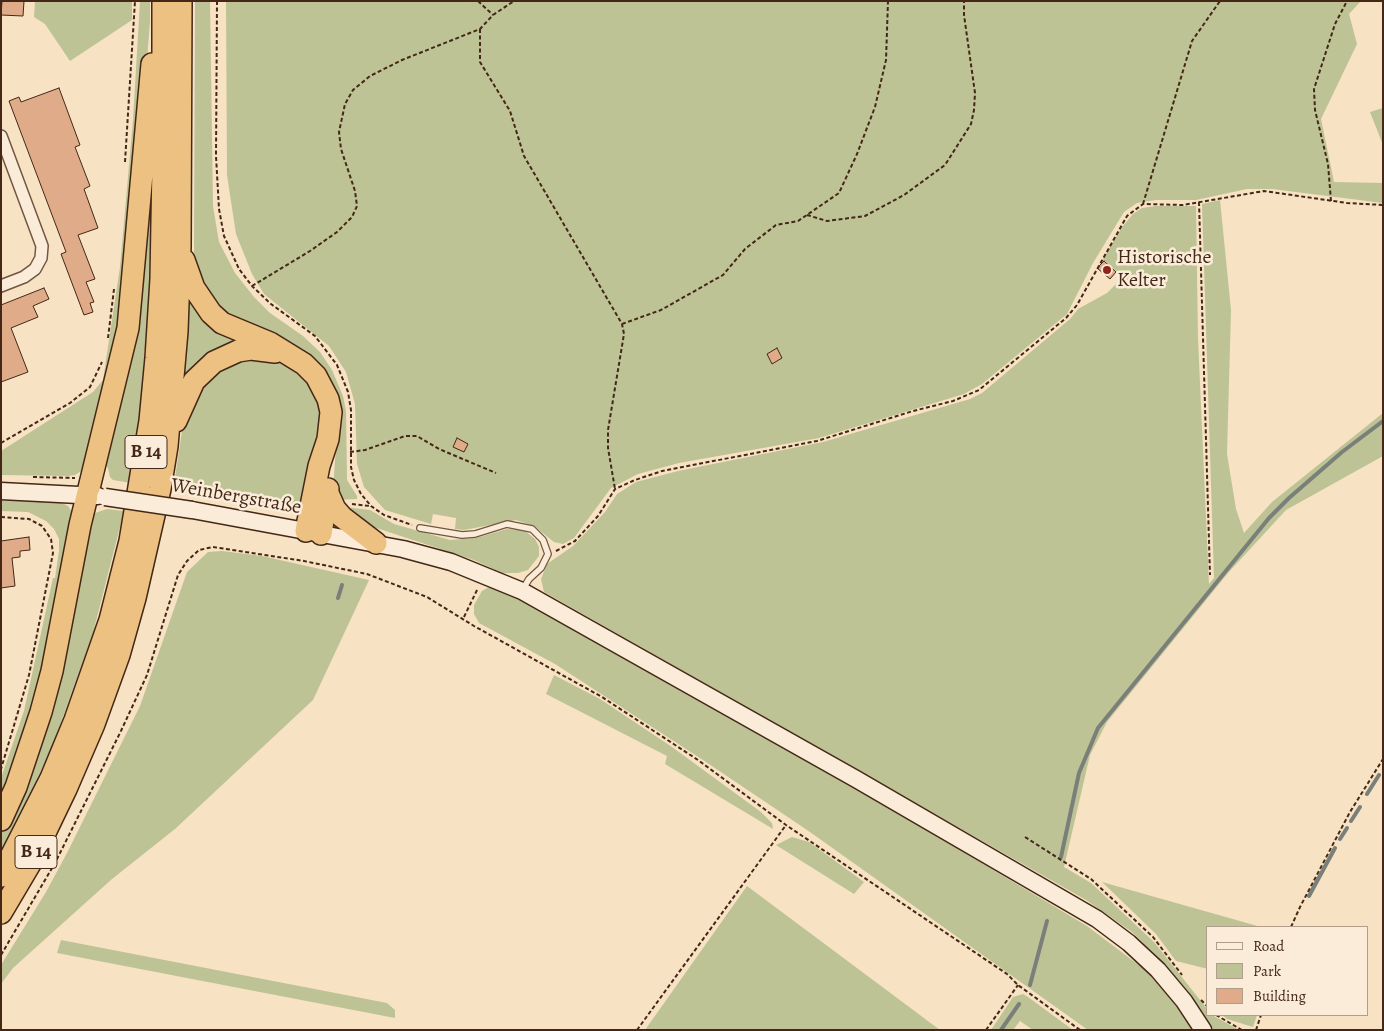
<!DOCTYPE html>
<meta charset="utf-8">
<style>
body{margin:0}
#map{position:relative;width:1384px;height:1031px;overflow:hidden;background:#f7e2c3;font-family:Alegreya,serif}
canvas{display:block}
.frame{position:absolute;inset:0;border:2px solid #442717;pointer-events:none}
.legend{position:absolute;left:1206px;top:926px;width:162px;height:90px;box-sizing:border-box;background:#faecd8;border:1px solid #b19d8b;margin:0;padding:6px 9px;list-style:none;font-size:15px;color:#442717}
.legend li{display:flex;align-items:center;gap:10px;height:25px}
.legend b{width:25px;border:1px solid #b19d8b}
</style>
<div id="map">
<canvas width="1384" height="1031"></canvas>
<div class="frame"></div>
<ul class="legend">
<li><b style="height:6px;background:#faecd8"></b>Road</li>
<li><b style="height:14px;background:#bdc394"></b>Park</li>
<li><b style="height:14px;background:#dfab89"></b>Building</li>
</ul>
</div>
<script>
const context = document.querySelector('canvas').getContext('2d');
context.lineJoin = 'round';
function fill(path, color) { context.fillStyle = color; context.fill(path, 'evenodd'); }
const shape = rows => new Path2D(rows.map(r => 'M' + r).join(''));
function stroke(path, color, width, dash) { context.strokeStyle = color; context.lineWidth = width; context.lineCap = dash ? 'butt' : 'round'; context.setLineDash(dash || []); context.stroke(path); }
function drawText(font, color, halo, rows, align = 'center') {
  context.font = font + ' Alegreya,serif'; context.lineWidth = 5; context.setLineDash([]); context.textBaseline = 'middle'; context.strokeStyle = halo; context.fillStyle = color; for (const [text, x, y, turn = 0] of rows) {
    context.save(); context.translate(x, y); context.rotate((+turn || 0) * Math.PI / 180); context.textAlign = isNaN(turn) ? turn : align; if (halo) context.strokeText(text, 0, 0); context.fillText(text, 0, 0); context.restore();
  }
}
fill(shape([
 [35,1,132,1,132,20,70,61,45,24,34,17],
 [140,1,150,1,150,22,130,267,121,346,83,470,75,475,68,476,1,475,1,451,93,392,103,380,120,267,133,120],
 [195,1,210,1,213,206,219,242,235,273,254,297,270,313,303,336,320,352,332,370,343,396,346,411,347,480,357,496,357,499,336,500,333,490,338,417,335,398,214,307,196,274,194,252],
 [226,1,1361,1,1349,14,1357,44,1321,119,1334,182,1383,183,1383,203,1272,189,1247,189,1196,200,1156,200,1137,203,1124,212,1093,263,1067,314,982,384,964,394,819,438,679,463,638,474,611,488,574,538,563,544,554,542,534,526,516,520,464,530,455,529,456,518,433,514,431,524,385,510,364,487,357,464,355,404,346,372,329,346,264,294,252,274,236,234,227,175],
 [154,93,149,299,139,422,131,483,113,480,110,477,108,468,105,464],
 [1383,108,1383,145,1370,112],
 [1220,200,1231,310,1227,454,1236,509,1244,533,1272,502,1383,413,1383,456,1286,510,1228,573,1107,722,1090,755,1064,867,1091,883,1154,942,1208,1010,1208,1015,1212,1015,1239,1030,1210,1030,1188,991,1160,959,1132,932,1086,900,544,592,541,579,547,564,573,546,605,512,617,494,636,482,678,471,823,442,970,399,982,393,1070,319,1078,309,1107,293,1123,277,1103,259,1122,227,1133,214,1142,208,1156,206,1196,206,1198,339,1209,584,1214,578,1202,204],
 [190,295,248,342,184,379],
 [248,354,293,363,317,390,322,425,308,495,291,508,173,491,185,411,199,382],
 [1,500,58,501,68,506,73,513,60,616,1,809,1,778,24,711,53,578,55,578,59,551,59,539,54,529,46,521,28,512,1,511],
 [346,507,370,510,394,524,450,540,476,538,507,529,524,530,535,539,539,547,539,556,528,570,518,573,502,573,474,560,352,520],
 [107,509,124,511,93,633,51,750,1,852,1,834,13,809,91,519,95,513],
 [222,551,262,556,369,580,313,700,175,829,112,879,13,968,1,984,1,965,46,892,67,853,140,706,187,572,208,552],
 [489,587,497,587,531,603,878,801,1087,926,1148,972,1173,1000,1192,1030,1088,1030,810,832,703,760,555,664,479,623,474,614,474,605,482,591],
 [554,675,600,699,672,747,761,812,772,823,773,829,665,764,667,756,546,694],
 [792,837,809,842,864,882,854,894,776,845],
 [1102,882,1261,927,1208,927,1208,969,1176,961,1156,934],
 [747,886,940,1030,645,1030],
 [61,940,387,1003,395,1010,395,1018,57,953],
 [1023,994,1028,997,1073,1030,1033,1030,1020,1021,1013,1030,991,1030,1013,997],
 [1222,1015,1257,1015,1253,1027,1227,1019]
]), '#bdc394');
stroke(shape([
 [338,598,342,585],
 [1367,794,1379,775],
 [1351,821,1360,807],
 [1340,839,1347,828],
 [1061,857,1079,773,1098,728,1269,518,1289,498,1342,452,1383,421],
 [1309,896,1335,848],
 [1030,985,1047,921],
 [1001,1030,1019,1004]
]), '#7a8079', 4);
const building = shape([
 [2,1,24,1,23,16,1,15,2,1],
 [59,88,80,145,75,147,90,186,84,189,98,228,78,235,95,279,86,282,94,302,90,303,93,312,84,315,61,254,66,252,9,101,19,97,21,102,59,88],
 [1104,261,1116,272,1110,279,1097,268,1104,261],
 [44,288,49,299,33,306,38,317,11,328,28,372,1,382,1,305,44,288],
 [777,348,782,358,772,364,767,354,777,348],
 [457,438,468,444,464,452,453,447,457,438],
 [29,537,30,550,20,551,20,557,12,558,15,586,1,588,1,541,29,537]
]);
fill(building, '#dfab89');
stroke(building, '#442717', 1);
const lane = shape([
 [420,528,462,535,475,534,507,524,532,529,543,540,548,554,541,568,529,579,523,589]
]);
const street = shape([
 [1,136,42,246,41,258,35,269,24,277,1,286]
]);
const secondary = shape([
 [1,491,98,496],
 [192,510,403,549,451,562,522,591,856,779,1097,919,1129,943,1158,970,1184,1001,1203,1030]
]);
const highway = shape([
 [184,260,194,288,211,313,222,323,270,343,304,364,316,376,328,399,331,412,328,439,319,466,306,531],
 [176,421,194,381,214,362,238,351,251,349,275,352],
 [327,491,335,509,342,517,376,543],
 [321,534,328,489],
 [1,820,16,787,41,712,52,671,80,525,128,328,152,64],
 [1,876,51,778,75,720,110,620,130,541,150,421,156,358,161,279,163,165,163,1],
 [1,913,30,864,66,789,94,724,119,655,135,598,160,489,167,446,177,331,180,247,181,1]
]);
stroke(lane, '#715642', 8);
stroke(street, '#715642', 14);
stroke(secondary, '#442717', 19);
stroke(highway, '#442717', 24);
stroke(shape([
 [217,1,216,156,219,209,224,236,239,269,252,286,271,304,315,336,337,365,348,392,351,410,351,467,354,480,361,494,371,506,384,515,412,525],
 [478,1,493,15],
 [480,29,480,62,510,111,524,156,622,324,624,334,608,430,608,448,615,489],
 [125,162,135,1],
 [1331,201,1328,164,1315,110,1314,89,1335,24,1347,1],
 [1199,202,1210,575],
 [1143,204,1192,41,1220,1],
 [807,215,827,221,865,216,904,195,945,165,971,124,974,110,975,93,964,15,964,1],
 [252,286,310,251,337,232,352,217,357,206,355,191,341,149,339,132,345,104,353,90,370,76,402,60,480,29,493,15,514,1],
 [622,324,661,310,723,275,745,249,776,225,798,221,839,193,857,154,875,107,886,60,888,1],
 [108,338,114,289],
 [1,443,70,403,90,387,102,362],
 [350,452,365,450,405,436,417,436,439,449,496,473],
 [33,477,75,478],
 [352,504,370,506],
 [279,511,294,509],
 [1,517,29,519,42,526,51,539,53,553,29,675,1,769],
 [556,551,575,541,598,516,615,489,635,480,662,471,817,441,913,411,953,401,979,390,1066,318,1077,305,1127,216,1143,204,1183,205,1264,191,1347,203,1383,205],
 [464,617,478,588],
 [1025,837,1091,879,1153,937,1182,975],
 [1291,927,1300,907,1350,812,1383,759],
 [1,955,55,863,120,733,147,675,178,575,187,561,199,550,213,547,304,561,367,574,427,597,474,626,602,697,698,760,786,825,1007,974,1018,985,1080,1030],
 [1201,1000,1208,1007],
 [1216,1015,1242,1030],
 [637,1030,786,825],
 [986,1030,1018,985],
 [1256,1030,1261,1015]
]), '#442717', 2, [4, 2.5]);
stroke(lane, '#faecd8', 5.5);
stroke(street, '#faecd8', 11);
stroke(secondary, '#faecd8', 16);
stroke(highway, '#ecc182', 21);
const secondaryBridge = shape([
 [105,497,192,510]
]);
stroke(secondaryBridge, '#442717', 19, []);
stroke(secondaryBridge, '#faecd8', 16);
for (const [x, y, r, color] of [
 [1107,270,5,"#8f2418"]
]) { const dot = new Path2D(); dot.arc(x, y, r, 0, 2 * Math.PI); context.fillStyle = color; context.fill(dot); stroke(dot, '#faecd8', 2); }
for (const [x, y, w] of [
 [146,452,42],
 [36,852,42]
]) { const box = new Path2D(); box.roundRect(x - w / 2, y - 16.5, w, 33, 4); context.fillStyle = '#faecd8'; context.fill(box); stroke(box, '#442717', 1); }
drawText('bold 19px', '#442717', null, [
 ["B 14",146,452],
 ["B 14",36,852]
]);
drawText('20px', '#442717', '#faecd8', [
 ["Historische",1117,258],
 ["Kelter",1117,281]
], 'left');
drawText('20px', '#442717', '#faecd8', [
 ["Weinbergstraße",236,497,10]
]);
</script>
